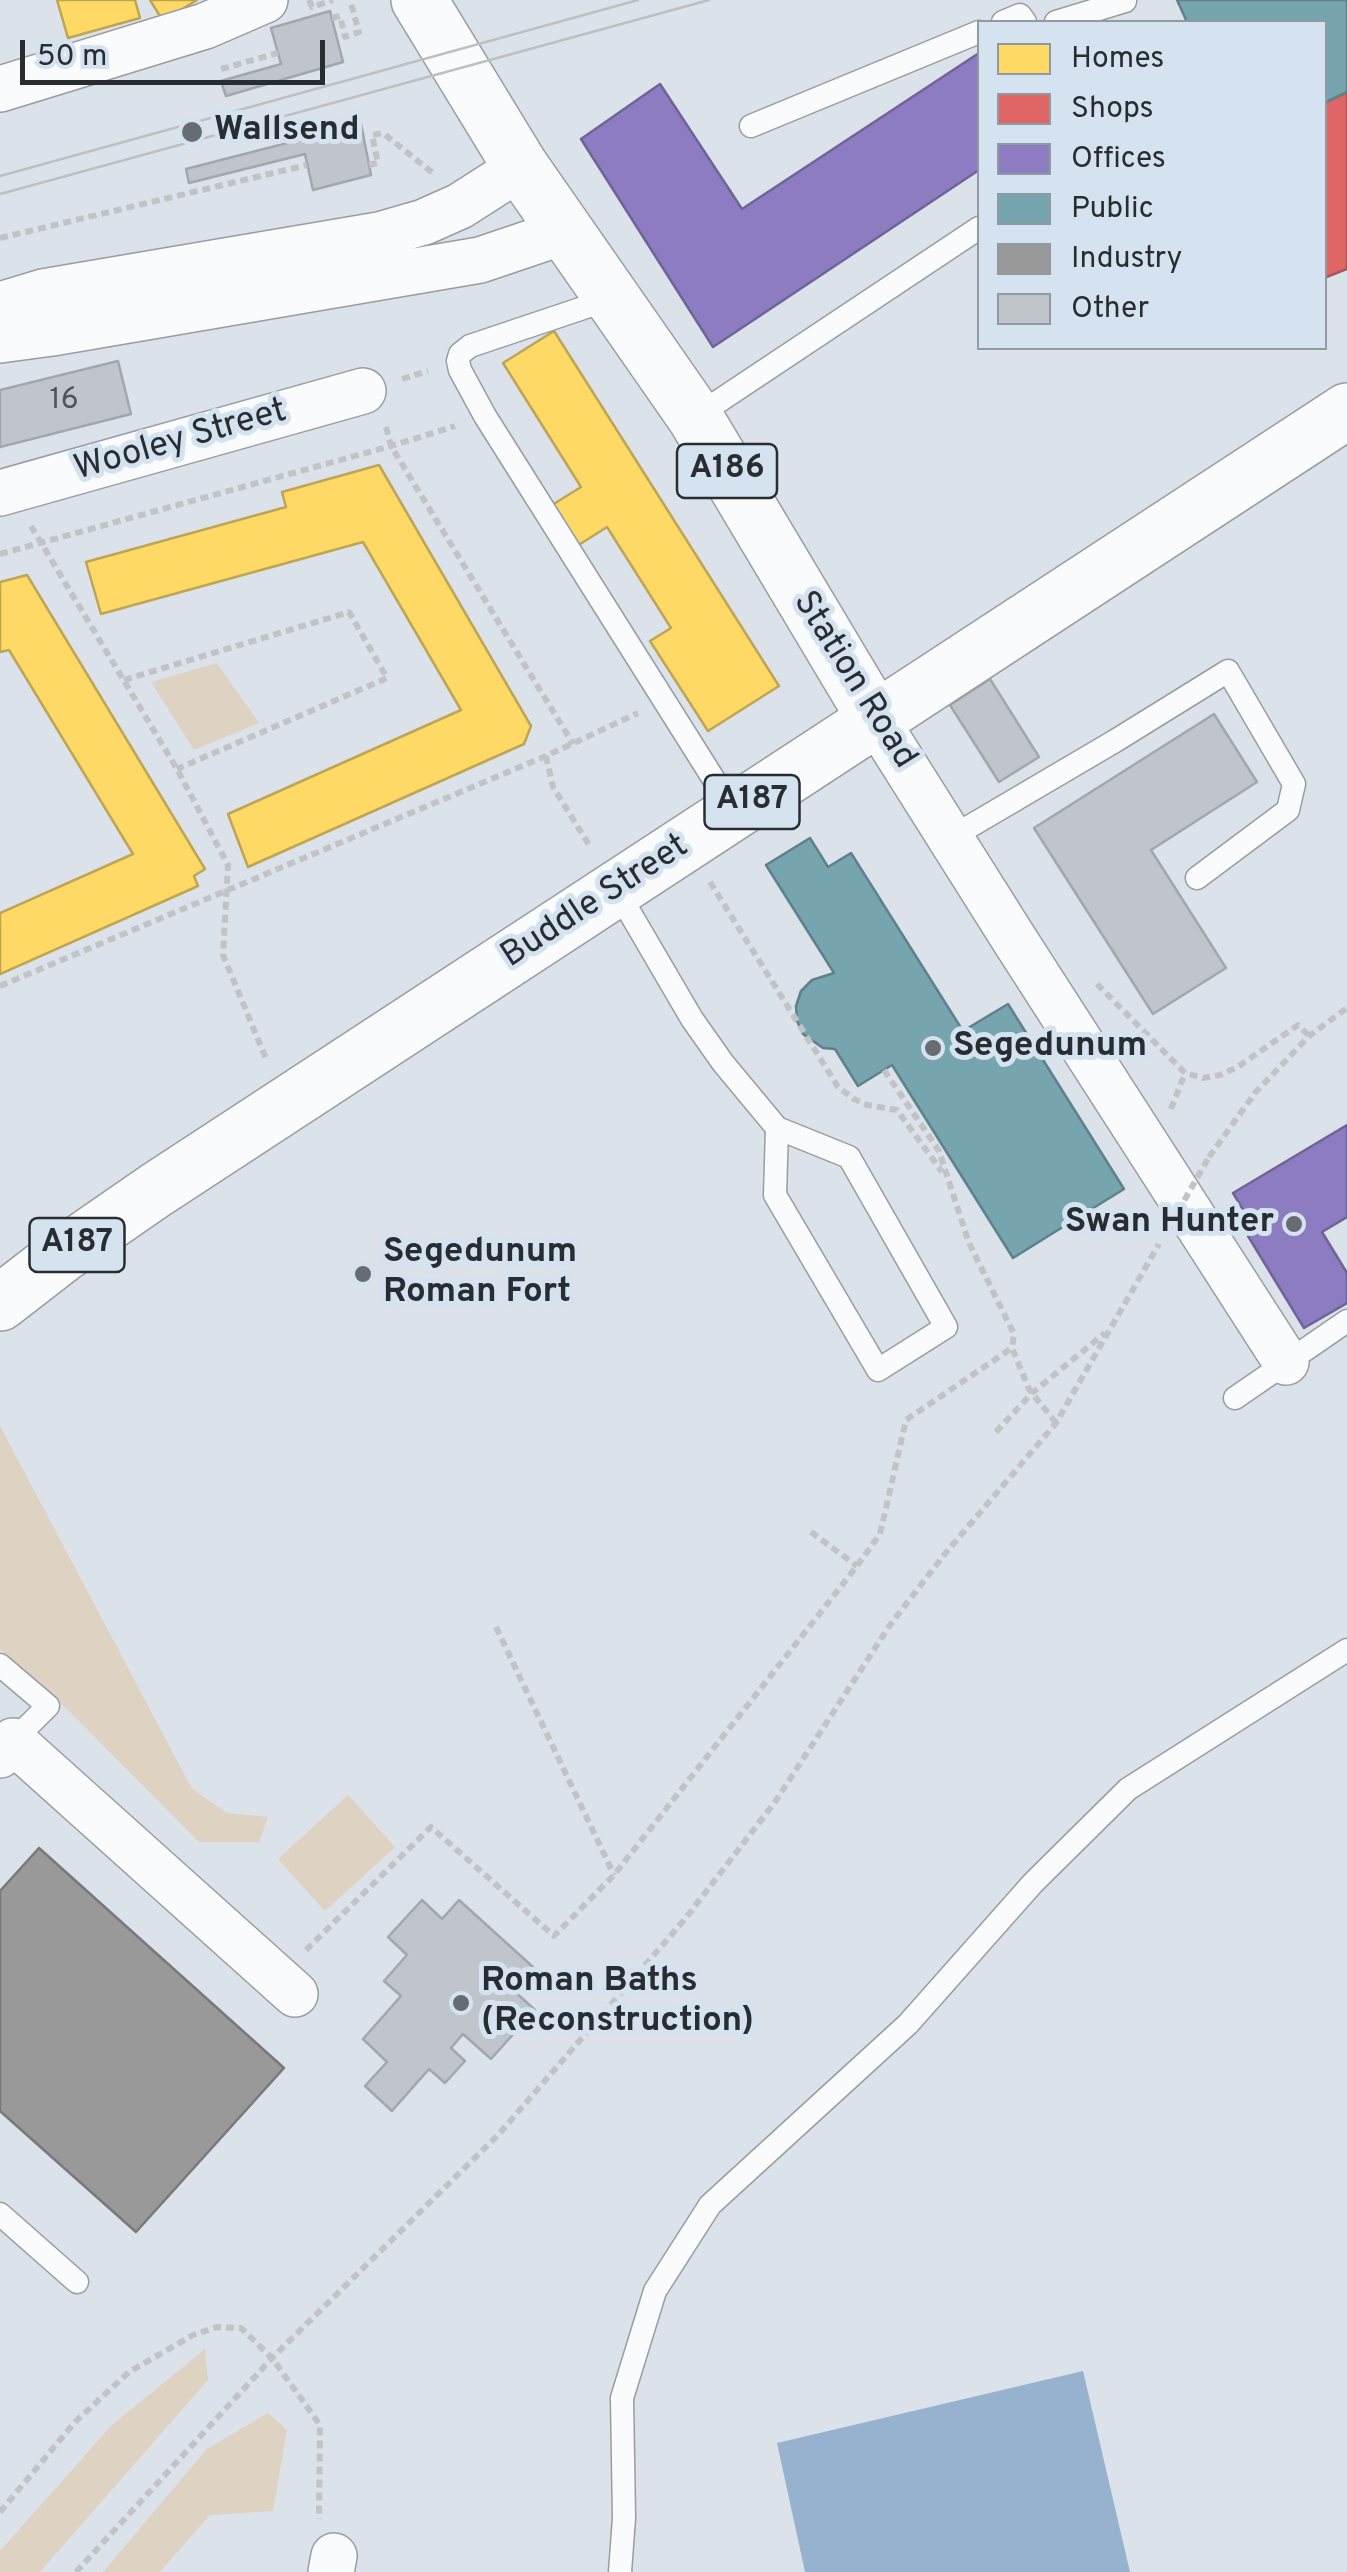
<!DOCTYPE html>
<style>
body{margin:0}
#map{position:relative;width:1347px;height:2572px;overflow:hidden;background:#dbe2e9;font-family:Overpass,sans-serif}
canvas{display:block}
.legend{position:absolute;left:977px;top:20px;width:350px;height:330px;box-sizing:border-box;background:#d5e2ef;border:2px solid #909aa3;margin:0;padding:12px 18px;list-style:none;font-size:30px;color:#282d32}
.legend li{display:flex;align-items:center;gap:20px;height:50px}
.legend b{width:50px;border:2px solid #909aa3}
.scale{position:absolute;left:20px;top:40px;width:305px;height:45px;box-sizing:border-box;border:5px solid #282d32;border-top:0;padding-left:12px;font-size:30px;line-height:35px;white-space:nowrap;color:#282d32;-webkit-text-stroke:8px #d5e2ef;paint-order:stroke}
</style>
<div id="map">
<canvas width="1347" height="2572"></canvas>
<ul class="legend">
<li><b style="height:28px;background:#ffd966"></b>Homes</li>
<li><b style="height:28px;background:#e06666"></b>Shops</li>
<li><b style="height:28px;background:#8e7cc3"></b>Offices</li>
<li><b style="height:28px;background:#76a5af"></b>Public</li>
<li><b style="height:28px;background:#999"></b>Industry</li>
<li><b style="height:28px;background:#c0c5cb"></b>Other</li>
</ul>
<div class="scale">50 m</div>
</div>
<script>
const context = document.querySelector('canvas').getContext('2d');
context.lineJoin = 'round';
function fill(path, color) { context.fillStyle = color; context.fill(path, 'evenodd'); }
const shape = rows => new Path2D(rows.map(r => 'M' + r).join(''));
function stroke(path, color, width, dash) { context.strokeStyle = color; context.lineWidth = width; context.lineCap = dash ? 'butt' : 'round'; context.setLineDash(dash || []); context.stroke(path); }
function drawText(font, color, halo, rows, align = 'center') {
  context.font = font + ' Overpass,sans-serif'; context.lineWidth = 10; context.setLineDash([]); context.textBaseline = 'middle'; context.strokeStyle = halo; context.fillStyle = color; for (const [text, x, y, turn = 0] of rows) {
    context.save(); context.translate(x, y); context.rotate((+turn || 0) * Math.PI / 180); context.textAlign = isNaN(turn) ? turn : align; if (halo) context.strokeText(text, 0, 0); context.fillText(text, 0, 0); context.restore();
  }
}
fill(shape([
 [217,663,259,723,194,750,151,682],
 [0,1426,192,1789,227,1813,268,1817,259,1842,199,1842,65,1707,0,1649],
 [348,1795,395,1847,325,1911,278,1859],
 [205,2349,208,2380,40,2572,0,2572,0,2551,112,2425],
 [268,2413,287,2430,273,2511,210,2515,160,2572,103,2572,207,2449]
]), '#ded2c2');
fill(shape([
 [1083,2371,1130,2572,805,2572,777,2443]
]), '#96b2ce');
const homes = shape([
 [57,0,135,0,140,18,68,38,57,0],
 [150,0,197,0,163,21,150,0],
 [554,331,779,686,708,731,650,641,671,628,607,527,577,546,552,505,581,487,503,363,554,331],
 [379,465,531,726,524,744,248,867,228,814,461,710,363,542,101,614,86,562,286,507,282,492,379,465],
 [27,575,205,869,194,876,198,886,0,974,0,913,133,854,9,650,0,652,0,582,27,575]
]);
fill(homes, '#ffd966');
stroke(homes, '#bea556', 2.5);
const shops = shape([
 [1347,92,1347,269,1324,278,1324,103,1347,92]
]);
fill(shops, '#e06666');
stroke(shops, '#a95556', 2.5);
const offices = shape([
 [979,53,979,170,713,347,581,139,660,84,742,209,979,53],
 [1347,1125,1347,1217,1322,1232,1347,1273,1347,1303,1304,1328,1248,1236,1256,1231,1233,1193,1347,1125]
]);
fill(offices, '#8e7cc3');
stroke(offices, '#6f6498', 2.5);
const public = shape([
 [1177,0,1347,0,1347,92,1324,103,1324,22,1187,22,1177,0],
 [810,838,828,867,851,853,963,1031,1008,1004,1124,1189,1013,1258,892,1065,858,1086,835,1049,823,1048,803,1034,797,1021,796,1006,801,991,812,980,834,973,766,865,810,838]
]);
fill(public, '#76a5af');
stroke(public, '#5f818a', 2.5);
const industry = shape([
 [39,1848,284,2068,136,2232,0,2111,0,1891,39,1848]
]);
fill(industry, '#999');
stroke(industry, '#77797a', 2.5);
const building = shape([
 [330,11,343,62,226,96,221,81,281,64,271,28,330,11],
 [361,124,371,175,313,190,305,154,189,183,186,169,361,124],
 [118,361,131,414,0,447,0,390,118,361],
 [990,679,1039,757,999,782,950,705,990,679],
 [1214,714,1257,782,1151,850,1226,968,1153,1014,1034,828,1214,714],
 [422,1900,442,1919,459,1900,533,1967,513,1990,535,2010,491,2059,463,2034,451,2048,465,2061,445,2083,429,2069,392,2111,365,2086,387,2062,363,2039,401,1996,384,1981,407,1955,388,1937,422,1900]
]);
fill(building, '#c0c5cb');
stroke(building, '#a1a7ac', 2.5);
const lane = shape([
 [1003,22,1020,15,1025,22],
 [1056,22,1125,1],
 [751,126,979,32],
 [613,298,470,346,460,354,458,361,460,370,485,416,735,813],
 [695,417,979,228],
 [950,838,1115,741,1228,671,1294,784,1288,810,1197,878],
 [616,889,692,1019,723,1063,777,1128,775,1195,878,1370,946,1327,849,1157,777,1128],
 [1235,1398,1347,1321],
 [0,1665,48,1706,13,1741],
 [0,2214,77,2282],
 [620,2572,624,2518,622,2398,655,2291,710,2205,908,2024,1033,1883,1128,1789,1347,1650]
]);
const street = shape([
 [0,89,205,26,265,0],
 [0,305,43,292,379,235,424,222,460,206,521,167],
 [0,340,52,333,480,260,566,231],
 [0,493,363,391],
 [876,720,1014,939,1286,1362],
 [0,1755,13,1741,295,1994],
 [331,2572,334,2556]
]);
const primary = shape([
 [419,0,521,167,695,417,876,720],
 [0,1303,62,1255,156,1190,1347,411]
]);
stroke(lane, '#989da3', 25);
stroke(street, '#989da3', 48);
stroke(primary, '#989da3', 58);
stroke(shape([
 [309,0,312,7,333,0],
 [332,18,340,16,345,37,359,32,350,0],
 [221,69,278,53],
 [369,165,378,163,372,135,383,133,434,174],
 [0,238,307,165],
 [402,379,428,371],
 [386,427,391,446,573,744],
 [31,526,177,769,228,865,223,955,267,1061],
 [0,554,391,446,455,426],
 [124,680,349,612,387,678,177,769],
 [546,756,553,787,591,848],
 [710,882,838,1087,854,1099,867,1105,897,1110,942,1172],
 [1097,984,1185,1073,1203,1078,1220,1075,1239,1066,1298,1025,1309,1036],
 [0,986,546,756,638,713],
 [884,1070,939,1151,969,1243,1014,1334,1012,1348,1029,1389,1056,1423],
 [1171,1109,1185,1073],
 [1209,1157,1255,1093,1309,1036,1347,1008],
 [996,1432,1032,1393,1105,1333],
 [811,1532,857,1566],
 [496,1627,614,1875],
 [306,1950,431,1827,554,1936,614,1875,857,1566,880,1534,906,1420,1012,1348],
 [0,2512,75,2422,129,2372,193,2335,217,2327,241,2328,272,2358,320,2425,319,2519],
 [76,2572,272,2358,498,2135,685,1919,775,1802,890,1625,944,1555,1056,1423,1159,1244]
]), '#c1c3c6', 6, [8, 5]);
stroke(lane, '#fafbfc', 22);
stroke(street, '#fafbfc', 45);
stroke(primary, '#fafbfc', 55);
stroke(shape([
 [0,176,638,0],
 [0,194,709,0]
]), '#bdbfc1', 2.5);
stroke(shape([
 [1165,1234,1209,1157]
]), '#c1c3c6', 6, [8, 5]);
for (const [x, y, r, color] of [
 [192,132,12,"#676c72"],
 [933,1048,10,"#676c72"],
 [1294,1224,10,"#676c72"],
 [363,1274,10,"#676c72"],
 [461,2003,10,"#676c72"]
]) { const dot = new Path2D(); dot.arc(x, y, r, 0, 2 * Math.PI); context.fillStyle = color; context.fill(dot); stroke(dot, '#d5e2ef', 4); }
drawText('30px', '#4e5358', null, [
 ["16",64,402]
]);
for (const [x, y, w] of [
 [727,471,100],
 [752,802,95],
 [77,1245,95]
]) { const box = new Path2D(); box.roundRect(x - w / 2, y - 27, w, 54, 8); context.fillStyle = '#d5e2ef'; context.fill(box); stroke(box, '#282d32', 2.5); }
drawText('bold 32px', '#282d32', null, [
 ["A186",727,471],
 ["A187",752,802],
 ["A187",77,1245]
]);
drawText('bold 35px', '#282d32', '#d5e2ef', [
 ["Wallsend",214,132],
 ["Segedunum",953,1048],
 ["Swan Hunter",1274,1224,"right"],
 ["Segedunum",383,1254],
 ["Roman Fort",383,1294],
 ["Roman Baths",481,1983],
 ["(Reconstruction)",481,2023]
], 'left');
drawText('35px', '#282d32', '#d5e2ef', [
 ["Wooley Street",181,442,-16],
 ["Station Road",853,681,58],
 ["Buddle Street",596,903,-33]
]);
</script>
